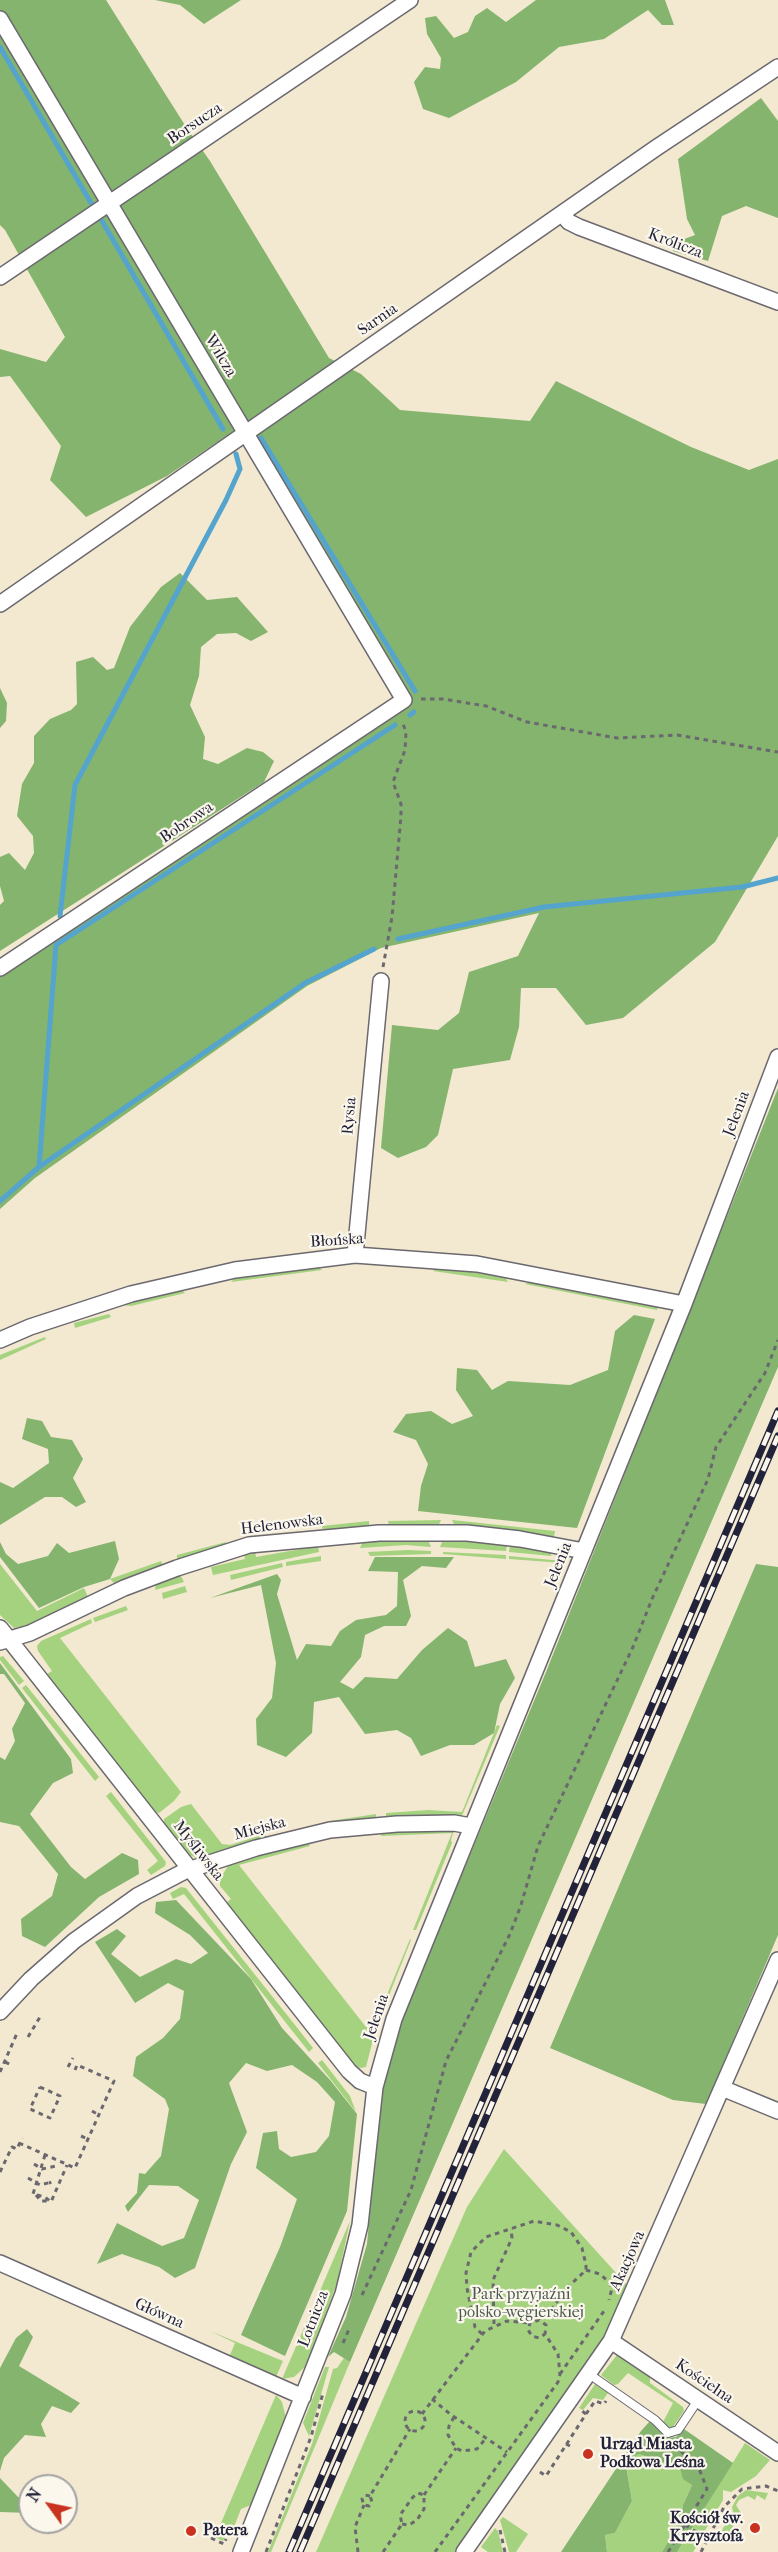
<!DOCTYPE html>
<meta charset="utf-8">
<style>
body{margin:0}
#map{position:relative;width:778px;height:2552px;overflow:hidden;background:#f2e9d0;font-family:"IM FELL French Canon",serif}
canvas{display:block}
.north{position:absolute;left:18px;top:2474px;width:60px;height:60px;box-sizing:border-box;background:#fbf7ec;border:2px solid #a4a2a5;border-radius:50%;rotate:303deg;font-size:16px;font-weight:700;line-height:24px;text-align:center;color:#22223b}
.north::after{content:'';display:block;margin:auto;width:21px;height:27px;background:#c8321e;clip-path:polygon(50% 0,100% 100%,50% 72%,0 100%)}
</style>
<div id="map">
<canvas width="778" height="2552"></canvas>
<div class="north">N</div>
</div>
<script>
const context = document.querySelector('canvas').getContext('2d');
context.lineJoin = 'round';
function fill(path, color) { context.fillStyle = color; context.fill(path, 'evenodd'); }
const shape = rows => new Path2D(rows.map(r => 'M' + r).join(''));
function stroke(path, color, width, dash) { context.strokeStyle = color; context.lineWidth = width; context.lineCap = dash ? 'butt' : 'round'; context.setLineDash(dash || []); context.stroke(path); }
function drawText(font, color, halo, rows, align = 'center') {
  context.font = font + ' "IM FELL French Canon",serif'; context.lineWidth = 4.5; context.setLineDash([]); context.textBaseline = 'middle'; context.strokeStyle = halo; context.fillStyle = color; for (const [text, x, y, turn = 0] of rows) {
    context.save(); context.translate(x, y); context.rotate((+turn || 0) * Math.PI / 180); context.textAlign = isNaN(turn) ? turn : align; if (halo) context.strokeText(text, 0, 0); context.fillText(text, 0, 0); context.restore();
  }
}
fill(shape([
 [318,1267,322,1270,231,1282,234,1279,271,1272],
 [437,1267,505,1277,508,1282,433,1271],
 [530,1282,658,1307,657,1310,525,1284],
 [181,1289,185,1293,131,1306,123,1305],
 [109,1314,111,1317,75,1328,74,1323],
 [45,1337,46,1339,0,1360,0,1355],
 [441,1520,438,1526,413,1524,389,1526,388,1521],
 [452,1520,555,1531,554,1537,512,1531,455,1526],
 [369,1521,369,1527,323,1531,322,1526],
 [403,1540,428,1540,431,1547,406,1545,360,1548,363,1541],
 [443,1540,507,1545,506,1551,440,1547],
 [226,1542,224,1548,181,1561,177,1559,177,1555],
 [510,1545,530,1548,552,1552,551,1556,509,1552],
 [318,1546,319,1552,213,1575,211,1567,245,1559,243,1551,255,1549,256,1557],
 [408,1550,431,1551,431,1554,370,1556,368,1552],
 [443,1552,506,1555,506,1559,443,1554],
 [321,1556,321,1561,286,1566,286,1562],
 [509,1556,563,1561,565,1565,559,1575,563,1563,509,1559],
 [161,1561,163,1566,116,1585,110,1579],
 [282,1563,283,1567,231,1580,230,1575],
 [0,1564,37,1611,84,1588,88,1597,28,1626,14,1628,0,1615],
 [180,1574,184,1582,155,1590,156,1584],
 [185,1586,187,1592,163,1599,162,1593],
 [126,1606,128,1610,95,1622,93,1618],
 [91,1619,92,1623,60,1638,181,1792,174,1801,159,1813,155,1812,47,1674,52,1671,38,1651,37,1646,41,1641],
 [3,1656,24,1681,19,1685,0,1660,0,1657],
 [26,1685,99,1777,95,1781,22,1688],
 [497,1725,500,1726,461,1818,386,1818,386,1813,428,1810,462,1812],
 [111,1792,166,1862,165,1866,151,1875,147,1870,158,1861,106,1796],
 [191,1804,222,1844,230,1845,265,1834,267,1838,201,1859,196,1858,188,1854,164,1823,164,1819,181,1807],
 [376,1814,376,1819,330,1823,330,1821],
 [383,1830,454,1830,451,1840,452,1843,416,1930,413,1930,452,1833,381,1836],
 [307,1841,310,1846,239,1865,366,2027,374,2026,410,1939,411,1940,376,2028,366,2067,360,2068,351,2062,226,1903,231,1899,220,1886,220,1878,227,1868,225,1863],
 [181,1887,186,1888,295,2025,313,2048,309,2052,184,1894,173,1899,170,1893],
 [322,2060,350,2096,356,2112,318,2063],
 [504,2149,627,2285,627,2296,608,2334,455,2552,316,2552,467,2207],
 [350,2221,337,2283,307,2365,294,2377,282,2379],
 [210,2331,283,2361,276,2377,230,2355,235,2343],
 [617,2355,644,2371,650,2376,650,2383,683,2407,684,2411,673,2427,667,2427,663,2422,673,2403,628,2373,618,2384,614,2385,601,2375],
 [344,2358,350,2362,271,2552,268,2552,312,2444,333,2369,337,2368],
 [325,2367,329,2367,309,2436,303,2423],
 [595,2384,608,2393,603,2400,593,2398,583,2410,579,2408],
 [276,2395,282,2402,286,2418,251,2505,241,2509,232,2532,228,2531,223,2541,215,2537],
 [745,2443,770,2460,756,2476,731,2492,723,2490,723,2500,703,2534,692,2528],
 [639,2454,680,2468,692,2485,683,2505,680,2522,662,2552,607,2552,605,2535,615,2533,632,2501,625,2459],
 [746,2490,768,2493,765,2500,757,2495,755,2500,748,2496,739,2500,736,2505,741,2513,723,2543,719,2539,719,2535,733,2512,732,2507,738,2496],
 [503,2517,528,2534,516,2552,509,2552,500,2520],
 [495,2528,498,2531,503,2552,488,2552,481,2547],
 [690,2531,702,2538,693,2552,677,2552]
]), '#a5d27f');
fill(shape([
 [0,0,106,0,188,130,210,161,329,358,361,374,400,410,530,421,556,381,691,447,749,470,778,459,778,836,715,942,623,1018,586,1025,556,988,521,988,519,1027,510,1060,453,1069,438,1135,426,1147,398,1158,381,1148,392,1025,438,1030,459,1013,469,972,518,956,539,913,381,948,307,986,35,1178,0,1209,0,973,403,706,244,424,167,476,86,517,50,480,61,446,10,376,0,377,0,349,46,362,65,337,5,230,0,225],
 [155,0,241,0,204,24,180,5],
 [536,0,665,0,674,25,662,25,648,10,604,39,559,47,516,82,449,118,423,109,414,82,425,67,440,69,441,58,427,34,425,18,436,16,454,38,468,32,475,16,487,8,506,22],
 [761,98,778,121,778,218,746,206,722,216,708,261,673,251,671,244,695,235,687,219,678,159],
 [180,573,207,600,237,597,268,632,251,641,236,633,217,634,201,647,199,676,190,705,205,737,203,759,218,764,247,748,263,752,274,761,264,782,0,951,0,905,4,901,0,886,0,857,9,853,25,870,34,853,33,836,17,816,22,784,34,763,34,736,50,719,71,710,77,704,76,662,93,657,107,670,114,668,130,627,161,587],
 [0,688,7,703,6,721,0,728],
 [778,1088,778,1367,350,2362,334,2352,328,2357,346,2317,367,2244,380,2103,389,2058,402,2019,546,1672],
 [634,1315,655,1319,577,1528,418,1511,421,1486,428,1464,416,1440,393,1432,406,1414,431,1411,452,1424,473,1416,456,1390,457,1368,477,1370,492,1390,508,1381,570,1385,608,1370,615,1331],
 [27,1418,42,1421,51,1437,72,1440,83,1459,73,1478,86,1502,76,1507,62,1497,45,1497,0,1525,0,1482,13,1488,49,1463,48,1449,22,1439],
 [115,1541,119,1559,110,1579,84,1587,39,1608,0,1557,0,1542,6,1554,18,1564,48,1556,57,1543,69,1553],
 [375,1557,454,1557,446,1568,422,1566,403,1580,411,1616,406,1626,384,1626,365,1635,361,1657,340,1682,353,1689,365,1677,397,1679,422,1650,448,1628,467,1641,475,1667,506,1659,515,1678,500,1704,494,1733,474,1745,450,1745,421,1756,411,1738,397,1730,365,1734,339,1697,314,1702,312,1733,286,1757,257,1745,256,1719,272,1698,276,1663,261,1585,210,1598,277,1574,281,1580,277,1594,297,1660,306,1644,331,1646,340,1631,356,1620,386,1615,397,1606,398,1572,368,1571],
 [756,1564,778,1567,778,1935,706,2104,673,2100,550,2048],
 [0,1663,71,1759,73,1773,53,1783,30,1814,71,1867,85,1879,122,1853,138,1860,139,1874,99,1897,45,1947,22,1936,21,1919,52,1896,58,1874,19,1826,0,1822,0,1757,5,1760,15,1741,12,1729,25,1703,4,1674,0,1674],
 [176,1900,251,1979,282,2028,330,2080,357,2114,347,2211,285,2356,241,2335,280,2247,297,2199,256,2168,263,2133,277,2131,279,2149,291,2157,316,2152,329,2136,335,2102,317,2082,292,2065,267,2071,246,2063,229,2083,247,2132,231,2164,195,2268,175,2278,159,2267,122,2254,97,2264,117,2223,162,2246,184,2238,199,2200,178,2186,149,2185,128,2212,125,2206,137,2193,139,2173,145,2174,161,2156,169,2109,165,2099,133,2076,136,2057,163,2038,180,2019,184,1991,168,1983,135,2003,95,1942,117,1929,126,1936,111,1954,140,1977,176,1959,191,1964,208,1953,190,1935,155,1913,156,1902],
 [27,2329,33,2337,19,2366,80,2403,71,2413,52,2406,41,2424,46,2437,25,2435,4,2458,0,2471,0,2368,16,2338],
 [650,2421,666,2438,676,2437,684,2429,733,2463,677,2552,662,2552,680,2522,683,2505,692,2485,683,2479,680,2468,639,2454,625,2460,632,2501,615,2533,605,2535,607,2552,561,2552,641,2431],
 [0,2478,18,2497,30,2500,30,2513,0,2512]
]), '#84b46e');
stroke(shape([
 [0,47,91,203],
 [102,221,223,429],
 [261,438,415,691],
 [410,715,414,712],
 [60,916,75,785,226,500,240,469,236,454],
 [398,939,544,907,742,887,778,878],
 [39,1167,56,945,395,725],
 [0,1201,39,1167,305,983,374,949]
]), '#54a4ce', 5);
const service = shape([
 [589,2374,655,2420,668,2433,678,2430,698,2400]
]);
const minor = shape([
 [0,19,404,700,0,968],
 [562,214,569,222,579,227,778,302],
 [0,277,410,0],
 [0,604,656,148,778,67],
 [355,1255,381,981],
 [0,1340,30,1327,131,1294,235,1270,355,1255,477,1264,684,1304],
 [0,1628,349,2071,360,2081,375,2087],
 [0,1642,30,1633,124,1588,177,1568,249,1545,379,1533,467,1533,520,1539,584,1551],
 [0,2012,31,1979,74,1941,137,1896,185,1871,256,1848,330,1830,397,1824,454,1823,471,1826],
 [722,2088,778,2111],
 [0,2263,303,2397],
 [611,2341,778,2453],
 [241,2552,343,2294,360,2225,375,2087,394,2019,684,1304,778,1057],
 [464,2552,611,2341,778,1960]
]);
stroke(service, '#6b686f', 10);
stroke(minor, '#6b686f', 18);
stroke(shape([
 [421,699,443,699,486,706,527,722,617,738,677,735,778,752],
 [383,967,392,917,401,816,401,804,393,782,405,750,406,732,402,721],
 [28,2037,40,2017],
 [5,2062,12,2065],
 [68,2067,73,2058],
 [0,2072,18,2031],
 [40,2087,60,2096,50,2118,30,2109,40,2087],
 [92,2111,99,2115],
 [81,2136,88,2139],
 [19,2143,75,2168,114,2081,77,2065,75,2070],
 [45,2155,33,2194,45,2197,51,2202,67,2165],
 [34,2164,42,2169,56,2166],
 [0,2172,12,2147,17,2149,22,2138],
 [28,2178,40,2185,52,2182,49,2183],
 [36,2195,41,2201,48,2201],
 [586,2270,600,2274,610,2283,612,2288,609,2300],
 [362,2295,411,2190,446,2061,510,1934,521,1905,538,1846,633,1647,652,1599,708,1479,716,1447,765,1373,778,1340],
 [494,2324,493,2280,512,2238,511,2229],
 [482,2334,475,2327,467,2288,466,2273,471,2252,486,2237,534,2221,557,2225,571,2232,582,2248,586,2265,586,2270,569,2286,543,2320],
 [343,2343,350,2327],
 [560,2374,604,2311],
 [432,2399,450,2414,507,2452],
 '405 2421a10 10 0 1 1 20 0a10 10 0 1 1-20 0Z',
 [422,2414,485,2331,507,2321,530,2323],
 [586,2414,595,2401,604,2404,606,2401],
 [454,2417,449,2426,448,2435,456,2448,462,2451,477,2449,486,2438],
 [566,2444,574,2448],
 [540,2472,546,2476,586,2414,582,2411],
 [424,2495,456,2448],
 [370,2496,365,2495,362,2499,364,2505,369,2506,372,2502,370,2496,410,2429],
 [685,2525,708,2539],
 [500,2530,505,2552],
 [211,2538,224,2544,226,2539],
 [266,2552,311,2437,323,2393],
 [358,2552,355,2527,364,2505],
 [383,2552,402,2524,400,2515,413,2497,418,2493,424,2495,424,2509,417,2520,409,2525,402,2524],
 [435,2552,558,2382,560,2374,558,2354,545,2334,546,2325,539,2320,530,2323,528,2330,532,2336,539,2338,545,2334],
 [668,2552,707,2489,700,2471,674,2444],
 [701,2552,724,2507,742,2489,766,2486,778,2491]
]), '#6b686f', 3, [4.5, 4.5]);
stroke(service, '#fff', 8);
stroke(minor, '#fff', 15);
const rail = shape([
 [289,2552,778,1411],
 [300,2552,778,1436]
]);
stroke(rail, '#22223b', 7);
stroke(rail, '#fbf7ec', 4.5, [14]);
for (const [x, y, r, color] of [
 [588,2454,6,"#c8321e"],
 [755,2528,6,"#c8321e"],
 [191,2531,6,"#c8321e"]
]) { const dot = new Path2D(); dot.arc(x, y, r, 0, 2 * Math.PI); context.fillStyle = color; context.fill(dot); stroke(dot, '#fbf7ec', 2); }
drawText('16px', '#22223b', '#fbf7ec', [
 ["Borsucza",195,124,-34],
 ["Królicza",675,244,21],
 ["Sarnia",378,320,-35],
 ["Wilcza",220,356,59],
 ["Bobrowa",187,823,-34],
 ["Jelenia",737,1114,-69],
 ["Rysia",350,1116,-85],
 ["Błońska",337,1241,-4],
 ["Helenowska",282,1525,-7],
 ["Jelenia",559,1565,-68],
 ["Miejska",260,1829,-15],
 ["Myśliwska",198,1851,52],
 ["Jelenia",377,2017,-71],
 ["Akacjowa",628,2261,-66],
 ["Główna",159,2314,24],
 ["Lotnicza",314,2319,-69],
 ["Kościelna",704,2382,34]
]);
drawText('16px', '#49574f', '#fbf7ec', [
 ["Park przyjaźni",521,2295],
 ["polsko-węgierskiej",521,2313]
]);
drawText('bold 16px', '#22223b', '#fbf7ec', [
 ["Urząd Miasta",600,2445],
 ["Podkowa Leśna",600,2463],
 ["Kościół św.",743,2519,"right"],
 ["Krzysztofa",743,2537,"right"],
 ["Patera",203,2531]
], 'left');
</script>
